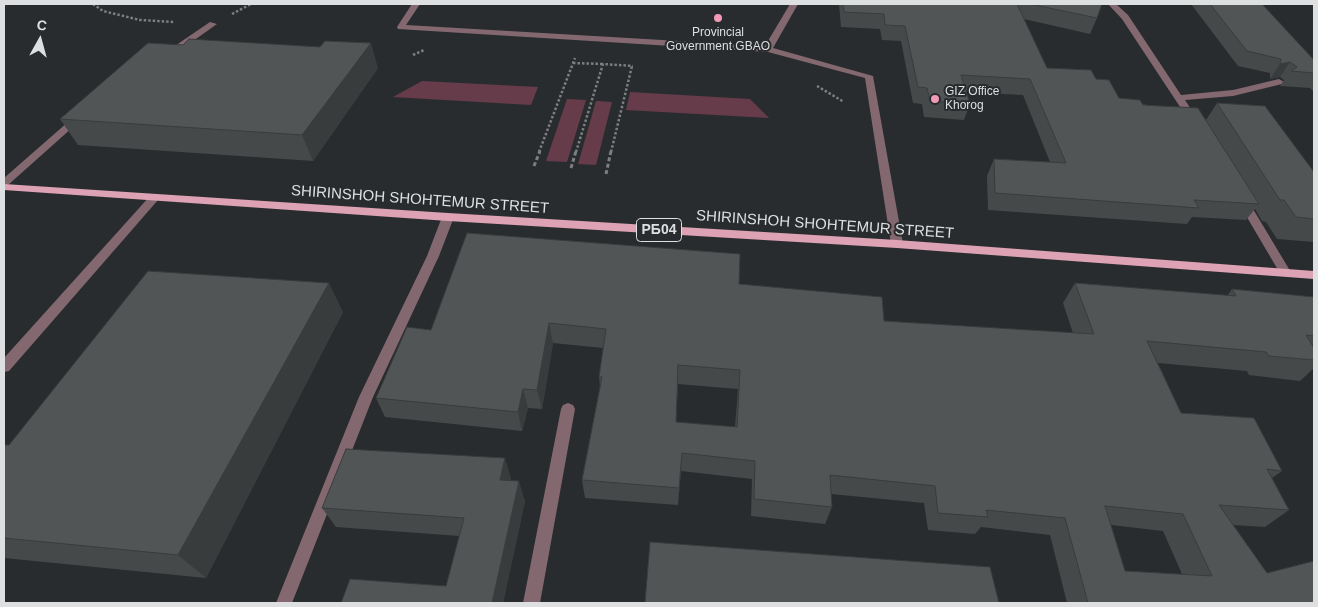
<!DOCTYPE html>
<meta charset="utf-8">
<style>
body{margin:0}
#map{position:relative;width:1318px;height:607px;overflow:hidden;background:#292c2e;font-family:Helvetica,sans-serif}
canvas{display:block}
.frame{position:absolute;inset:0;border:5px solid #dddfe0;pointer-events:none}
.north{position:absolute;left:15px;top:15px;width:50px;height:50px;-webkit-text-stroke:4px #292c2e;paint-order:stroke;rotate:7deg;font-size:14px;font-weight:700;line-height:20px;text-align:center;color:#dddfe0}
.north::after{content:'';display:block;margin:auto;width:18px;height:22px;background:#dddfe0;clip-path:polygon(50% 0,100% 100%,50% 72%,0 100%)}
</style>
<div id="map">
<canvas width="1318" height="607"></canvas>
<div class="frame"></div>
<div class="north">С</div>
</div>
<script>
const context = document.querySelector('canvas').getContext('2d');
context.lineJoin = 'round';
function fill(path, color) { context.fillStyle = color; context.fill(path, 'evenodd'); }
const shape = rows => new Path2D(rows.map(r => 'M' + r).join(''));
function stroke(path, color, width, dash) { context.strokeStyle = color; context.lineWidth = width; context.lineCap = dash ? 'butt' : 'round'; context.setLineDash(dash || []); context.stroke(path); }
function drawText(font, color, halo, rows, align = 'center') {
  context.font = font + ' Helvetica,sans-serif'; context.lineWidth = 4; context.setLineDash([]); context.textBaseline = 'middle'; context.strokeStyle = halo; context.fillStyle = color; for (const [text, x, y, turn = 0] of rows) {
    context.save(); context.translate(x, y); context.rotate((+turn || 0) * Math.PI / 180); context.textAlign = isNaN(turn) ? turn : align; if (halo) context.strokeText(text, 0, 0); context.fillText(text, 0, 0); context.restore();
  }
}
fill(shape([
 [422,81,538,87,531,105,393,97],
 [630,92,750,99,769,118,626,110],
 [567,99,586,100,567,162,546,161],
 [596,101,612,102,596,165,578,164]
]), '#673c4a');
stroke(shape([
 [93,4,103,11,140,20,175,22],
 [232,14,251,4],
 [413,55,424,50],
 [573,63,603,64],
 [817,86,844,102],
 [539,152,575,58],
 [576,152,603,64,633,66],
 [611,152,632,66]
]), '#7c7f81', 2.5, [2.5, 2]);
stroke(shape([
 [534,166,540,151],
 [571,168,576,151],
 [606,174,611,151]
]), '#7c7f81', 3, [4, 2.5]);
fill(shape([
 [412,4,420,4,406,25,765,46,790,4,798,4,773,48,873,76,903,244,897,248,891,244,865,78,768,52,398,29,397,27,412,4],
 [1108,4,1116,4,1128,15,1181,95,1233,90,1279,79,1284,82,1282,84,1233,96,1185,100,1198,120,1193,123,1190,122,1122,19,1108,4],
 [210,22,217,24,172,56,166,56,166,52,210,22],
 [79,114,84,117,82,119,8,185,4,186,4,178,76,115,79,114],
 [154,194,159,198,158,200,9,371,4,372,4,358,150,196,154,194],
 [1243,198,1247,199,1289,269,1291,272,1289,275,1281,275,1238,202,1243,198],
 [448,213,454,217,439,256,373,397,292,603,276,603,359,397,427,256,442,217,448,213],
 [568,403,573,405,575,409,540,603,523,603,561,409,563,405,568,403]
]), '#846870');
fill(shape([
 [4,184,448,213,897,240,1314,271,1314,279,897,248,448,221,4,190,4,184]
]), '#dda3b4');
fill(shape([
 [839,4,1102,4,1097,18,1090,34,1024,19,1047,68,1096,79,1119,98,1206,120,1217,103,1314,172,1314,242,1277,239,1266,222,1262,221,1255,209,1246,220,1192,217,1187,224,988,210,987,176,994,159,1050,162,1023,95,966,92,970,104,964,120,924,117,922,104,913,103,901,41,882,40,880,29,841,27],
 [1191,4,1262,4,1314,60,1314,92,1310,88,1280,86,1284,80,1280,77,1270,79,1270,73,1238,66],
 [183,45,320,47,378,68,313,161,78,145,60,119],
 [1075,283,1227,296,1232,289,1314,297,1314,368,1300,381,1249,375,1247,371,1158,363,1181,413,1282,471,1272,478,1289,510,1265,527,1233,525,1267,573,1314,603,1067,603,1050,535,981,527,975,534,928,530,924,503,831,494,832,507,825,524,751,516,752,479,681,471,678,505,585,498,582,480,600,386,599,377,603,348,553,343,542,409,528,408,522,431,385,417,376,398,431,330,739,284,884,321,1073,333,1063,303],
 [678,384,738,389,735,427,676,422],
 [1111,525,1163,531,1182,574,1125,571],
 [343,312,206,578,4,558,4,445,9,445],
 [511,478,511,481,525,501,503,603,341,603,446,586,460,536,336,527,322,508]
]), '#46494a');
fill(shape([
 [371,43,378,68,313,161,302,135],
 [1290,62,1280,77,1270,79,1280,64],
 [329,283,343,312,206,578,178,555],
 [549,323,553,343,542,409,537,390],
 [523,389,528,408,522,431,518,412],
 [682,453,681,471,678,505,679,488],
 [505,458,511,478,507,500,500,480],
 [519,481,525,501,503,603,492,603]
]), '#393c3c');
const building = shape([
 [843,4,1017,4,1047,68,1091,70,1096,79,1109,80,1119,98,1140,100,1143,105,1198,108,1259,204,1194,200,1199,208,995,193,994,159,1066,163,1030,79,961,75,970,104,930,101,927,88,918,87,905,26,885,25,884,14,844,12,843,4],
 [1030,4,1102,4,1097,18,1030,4],
 [1210,4,1262,4,1314,60,1314,73,1291,71,1297,67,1290,62,1280,64,1281,59,1247,51,1210,4],
 [189,39,320,47,325,41,371,43,302,135,60,119,148,43,183,45,189,39],
 [1217,103,1265,106,1314,172,1314,219,1296,217,1284,200,1280,200,1217,103],
 [467,233,740,254,739,284,882,297,884,321,1094,334,1075,283,1236,296,1232,289,1314,297,1314,336,1306,335,1314,348,1314,360,1269,356,1266,352,1147,341,1181,413,1254,418,1282,471,1267,469,1289,510,1219,505,1267,573,1314,561,1314,603,1088,603,1065,518,986,510,988,517,938,513,935,486,830,475,832,507,754,499,755,461,682,453,679,488,582,480,602,377,599,377,606,329,549,323,537,390,523,389,518,412,376,398,407,327,431,330,467,233],
 [678,365,740,370,737,427,676,422,678,365],
 [1105,506,1183,514,1212,576,1125,571,1105,506],
 [148,271,329,283,178,555,4,538,4,445,9,445,148,271],
 [346,449,505,458,500,480,519,481,492,603,341,603,350,579,446,586,464,518,322,508,346,449],
 [650,542,990,567,999,603,645,603,650,542]
]);
fill(building, '#515556');
stroke(building, '#393c3c', 1);
for (const [x, y, r, color] of [
 [718,18,5,"#f09ab5"],
 [935,99,5,"#f09ab5"]
]) { const dot = new Path2D(); dot.arc(x, y, r, 0, 2 * Math.PI); context.fillStyle = color; context.fill(dot); stroke(dot, '#292c2e', 2); }
drawText('12px', '#dddfe0', '#292c2e', [
 ["Provincial",718,33],
 ["Government GBAO",718,47],
 ["GIZ Office",945,92,"left"],
 ["Khorog",945,106,"left"]
]);
for (const [x, y, w] of [
 [659,230,45]
]) { const box = new Path2D(); box.roundRect(x - w / 2, y - 11.5, w, 23, 4); context.fillStyle = '#292c2e'; context.fill(box); stroke(box, '#dddfe0', 1); }
drawText('bold 14px', '#dddfe0', null, [
 ["РБ04",659,230]
]);
drawText('15px', '#dddfe0', '#292c2e', [
 ["SHIRINSHOH SHOHTEMUR STREET",420,200,4],
 ["SHIRINSHOH SHOHTEMUR STREET",825,225,4]
]);
</script>
